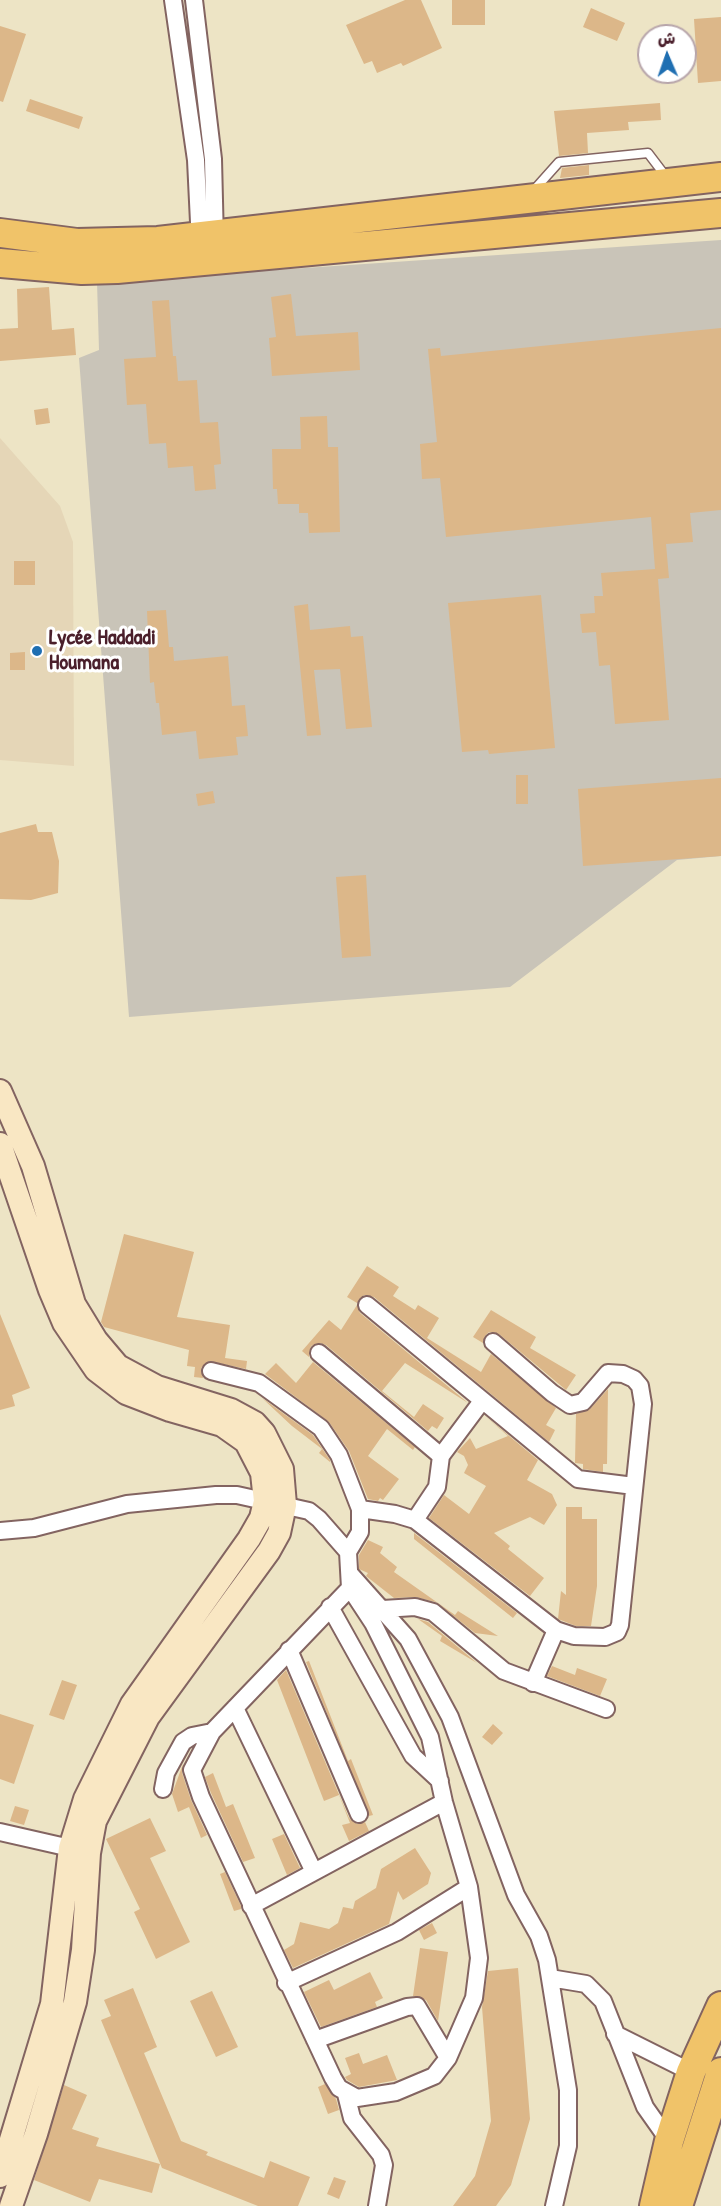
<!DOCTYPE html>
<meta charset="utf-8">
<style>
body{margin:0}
#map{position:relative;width:721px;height:2206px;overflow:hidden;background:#ede4c5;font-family:"Patrick Hand","Playpen Sans Arabic",sans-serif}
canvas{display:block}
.north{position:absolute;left:637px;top:24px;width:60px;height:60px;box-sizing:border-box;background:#fff;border:2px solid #b7a5aa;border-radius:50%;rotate:358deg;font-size:16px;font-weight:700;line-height:24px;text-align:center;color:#4a1f2b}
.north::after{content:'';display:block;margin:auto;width:21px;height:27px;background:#1f6fb2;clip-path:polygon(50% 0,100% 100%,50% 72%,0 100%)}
</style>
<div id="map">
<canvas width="721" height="2206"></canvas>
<div class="north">ش</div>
</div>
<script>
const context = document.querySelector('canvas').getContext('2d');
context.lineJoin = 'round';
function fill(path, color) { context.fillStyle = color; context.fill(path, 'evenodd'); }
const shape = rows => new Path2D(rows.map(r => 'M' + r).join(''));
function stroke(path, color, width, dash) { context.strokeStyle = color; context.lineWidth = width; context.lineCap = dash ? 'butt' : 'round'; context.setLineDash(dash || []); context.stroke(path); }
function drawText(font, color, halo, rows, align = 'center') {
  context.font = font + ' "Patrick Hand",sans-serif'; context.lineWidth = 6; context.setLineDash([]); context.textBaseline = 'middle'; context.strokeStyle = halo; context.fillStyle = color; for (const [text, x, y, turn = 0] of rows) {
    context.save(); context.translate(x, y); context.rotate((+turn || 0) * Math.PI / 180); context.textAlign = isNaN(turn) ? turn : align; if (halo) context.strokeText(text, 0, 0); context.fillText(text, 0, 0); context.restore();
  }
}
fill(shape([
 [0,438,60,506,73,542,74,766,0,760]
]), '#e5d6b7');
fill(shape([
 [721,240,721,856,677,860,510,987,129,1017,79,358,99,350,97,282]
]), '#c9c4b8');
fill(shape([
 [405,0,421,0,442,48,403,66,401,63,377,73,372,61,364,64,346,25],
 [452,0,485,0,485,25,452,25],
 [591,8,625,23,617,41,583,27],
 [721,17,721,81,698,83,694,19],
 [0,26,26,34,3,102,0,101],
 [30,99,83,117,79,129,26,111],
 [660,103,661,120,628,122,629,130,587,133,588,153,559,156,554,111],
 [589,165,589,175,560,178,562,168],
 [49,287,52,330,74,328,76,355,0,361,0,329,18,328,17,289],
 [291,294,296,336,358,332,360,370,272,376,269,338,276,337,271,297],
 [169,300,173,356,176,356,178,381,197,380,200,423,218,422,221,464,214,465,216,489,195,491,193,466,168,468,166,443,149,444,146,404,127,405,124,359,156,357,152,301],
 [721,328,721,510,690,513,693,542,666,544,669,578,658,579,669,720,615,724,610,665,599,666,596,632,582,633,580,614,595,613,594,596,603,596,601,573,655,569,651,517,446,537,440,478,422,479,420,444,437,442,428,349,440,348,441,356],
 [48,408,50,423,36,425,34,410],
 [327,416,328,447,338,447,340,532,309,533,308,513,299,513,299,504,278,504,277,489,273,489,272,449,301,449,300,417],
 [14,561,35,561,35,585,14,585],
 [541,595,555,748,489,754,488,750,462,752,448,603],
 [308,604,310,630,350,626,351,637,363,636,372,727,346,729,340,669,314,670,321,735,307,736,294,606],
 [166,610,169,647,173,647,174,661,228,656,232,706,245,705,248,736,236,737,238,755,199,759,196,731,162,735,159,703,156,703,154,682,150,683,147,611],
 [25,652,25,670,10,670,10,653],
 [516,775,528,775,528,804,516,804],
 [721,778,721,856,583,866,578,789],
 [213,791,215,803,198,806,196,794],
 [36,824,38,832,52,832,59,861,58,893,31,900,0,899,0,833],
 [366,875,371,956,342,958,336,877],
 [124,1234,194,1252,177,1317,230,1325,225,1358,247,1361,246,1369,209,1361,201,1368,203,1378,194,1377,195,1367,187,1366,189,1350,104,1327,101,1322],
 [367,1266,399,1287,393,1296,415,1310,418,1305,439,1318,427,1338,481,1372,491,1354,556,1408,546,1425,555,1430,549,1442,374,1297,364,1295,357,1303,347,1297],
 [357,1305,360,1313,468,1403,405,1363,382,1391,414,1417,423,1404,444,1418,437,1429,432,1426,428,1431,326,1345,320,1343,311,1346,309,1357,302,1351,329,1320,341,1330],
 [491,1310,536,1337,530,1348,576,1375,566,1390,499,1334,489,1332,485,1336,483,1343,473,1337],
 [0,1314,30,1388,12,1395,15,1406,0,1410],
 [313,1362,415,1447,413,1450,387,1429,368,1456,399,1479,383,1500,380,1498,378,1501,368,1499,349,1451,329,1422,265,1374,276,1363,296,1383],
 [608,1389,607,1464,603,1464,603,1472,583,1469,583,1464,575,1463,576,1414,590,1409],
 [262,1398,313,1435,330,1460,330,1462,319,1453,322,1449,292,1426],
 [484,1415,538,1460,527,1480,552,1494,557,1505,544,1525,530,1517,494,1533,510,1546,508,1549,544,1578,530,1596,429,1518,444,1495,469,1514,486,1486,464,1473,468,1465,464,1456,457,1452,470,1438,476,1449,508,1436],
 [566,1507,582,1507,582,1519,597,1519,597,1586,591,1626,576,1626,558,1619,561,1591,566,1595],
 [414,1533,517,1613,513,1618,414,1539],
 [368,1540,383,1547,380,1553,397,1567,394,1572,455,1615,458,1611,498,1636,475,1633,436,1602,415,1597,394,1598,366,1576,368,1573,359,1569,359,1555],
 [418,1619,428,1622,477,1663,440,1641,442,1636],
 [309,1661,348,1761,351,1759,373,1815,369,1816,306,1662],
 [552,1666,575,1675,577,1668,607,1679,600,1696,547,1676],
 [286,1670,349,1818,357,1824,365,1822,369,1831,349,1841,342,1825,350,1823,339,1795,324,1801,277,1680],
 [62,1680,77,1685,64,1720,49,1715],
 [0,1714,34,1725,14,1784,0,1779],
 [493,1724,503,1733,492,1745,482,1737],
 [183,1764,182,1773,191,1800,207,1835,201,1838,189,1807,178,1812,172,1794],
 [213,1773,226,1807,233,1804,255,1858,243,1862,211,1793,205,1777],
 [15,1806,29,1810,24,1825,10,1821],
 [150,1818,166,1851,150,1858,190,1942,156,1959,134,1912,140,1909,106,1839],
 [284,1834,300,1868,287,1875,272,1839],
 [415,1848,431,1873,428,1884,403,1900,398,1891,389,1924,293,1968,284,1950,294,1944,300,1922,329,1929,338,1923,343,1907,353,1909,355,1901,376,1888,381,1869],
 [225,1872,241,1906,241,1909,234,1911,220,1874],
 [432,1923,437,1933,424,1940,419,1930],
 [420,1948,448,1952,438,2021,426,2000,413,1996],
 [518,1968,530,2119,511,2185,496,2206,453,2206,475,2176,491,2121,482,2007,488,1971],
 [370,1972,383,1998,375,2002,377,2007,321,2027,304,1992,329,1980,334,1990],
 [133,1988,157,2047,144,2053,181,2141,208,2152,206,2155,264,2178,270,2161,310,2177,298,2206,258,2206,162,2168,101,2020,111,2016,104,2000],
 [212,1991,238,2047,216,2057,190,2001],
 [359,2053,363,2064,387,2055,397,2080,359,2087,347,2080,345,2077,351,2074,345,2058],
 [325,2084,336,2099,339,2110,328,2114,318,2087],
 [64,2085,87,2095,72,2129,99,2138,96,2146,160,2164,152,2193,99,2179,90,2202,34,2180],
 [334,2177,346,2181,339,2199,327,2194]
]), '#dcb789');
const lane = shape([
 [534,190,559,162,648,153,667,178]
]);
const street = shape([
 [173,0,196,160,200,243],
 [194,0,213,159,215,242],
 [367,1305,578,1479,634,1486],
 [319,1353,441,1456],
 [211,1371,259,1383,321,1428,339,1455,360,1509,360,1532,348,1552],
 [360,1509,395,1514,415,1520,556,1630,574,1636,605,1637,617,1632,620,1625,643,1404,640,1386,634,1379,623,1374,608,1373,583,1402,570,1405,552,1393,493,1342],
 [415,1520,437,1487,441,1456,482,1401],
 [0,1531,34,1528,127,1504,216,1495,237,1495,309,1511,319,1519,348,1552,350,1588,373,1623,430,1737,444,1802,469,1887,479,1958,474,1998,448,2058,434,2076,396,2092,357,2098,339,2088,333,2078,201,1797,192,1770,212,1732,350,1588],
 [351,1575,408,1639,450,1717,516,1895,539,1936,547,1960,568,2090,568,2146,554,2206],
 [330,1607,413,1756,440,1781],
 [383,1609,415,1607,433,1612,504,1671,606,1709],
 [289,1650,359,1814],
 [533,1683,556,1630],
 [235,1708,314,1872],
 [163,1789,166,1773,183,1742,192,1736,212,1732],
 [0,1832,79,1850],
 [251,1906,444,1802],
 [550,1978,586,1984,603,2001,645,2107,669,2141],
 [286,1983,397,1932,469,1887],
 [615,2034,691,2072],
 [315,2040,407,2007,417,2006,448,2058],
 [346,2094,352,2118,381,2155,384,2165,377,2206]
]);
const secondary = shape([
 [0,1091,33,1166,74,1304,96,1340,118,1366,157,1387,231,1410,255,1423,264,1433,282,1469,285,1505,279,1533,269,1551,148,1717,95,1821,89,1853,83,1950,75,2002,36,2134,11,2206],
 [0,1144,50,1290,64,1323,96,1370,126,1393,170,1410,222,1425,246,1442,262,1473,265,1501,261,1518,249,1539,132,1704,85,1799,70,1848,52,2004,0,2176]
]);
const highway = shape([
 [0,233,77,243,158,241,721,177],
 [0,263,82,270,117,269,721,213],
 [654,2206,669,2141,691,2072,721,2006],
 [678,2206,721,2072]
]);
stroke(lane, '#836461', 11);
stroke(street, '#836461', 20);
stroke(secondary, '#836461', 26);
stroke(highway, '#836461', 32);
stroke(lane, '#fff', 8);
stroke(street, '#fff', 16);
stroke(secondary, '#f9e7c3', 22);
stroke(highway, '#f0c369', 28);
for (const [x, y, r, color] of [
 [37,651,6,"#1f6fb2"]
]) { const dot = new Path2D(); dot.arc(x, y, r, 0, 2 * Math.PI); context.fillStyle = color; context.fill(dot); stroke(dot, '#fff', 2); }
drawText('bold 22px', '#4a1f2b', '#fff', [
 ["Lycée Haddadi",49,638],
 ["Houmana",49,663]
], 'left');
</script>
